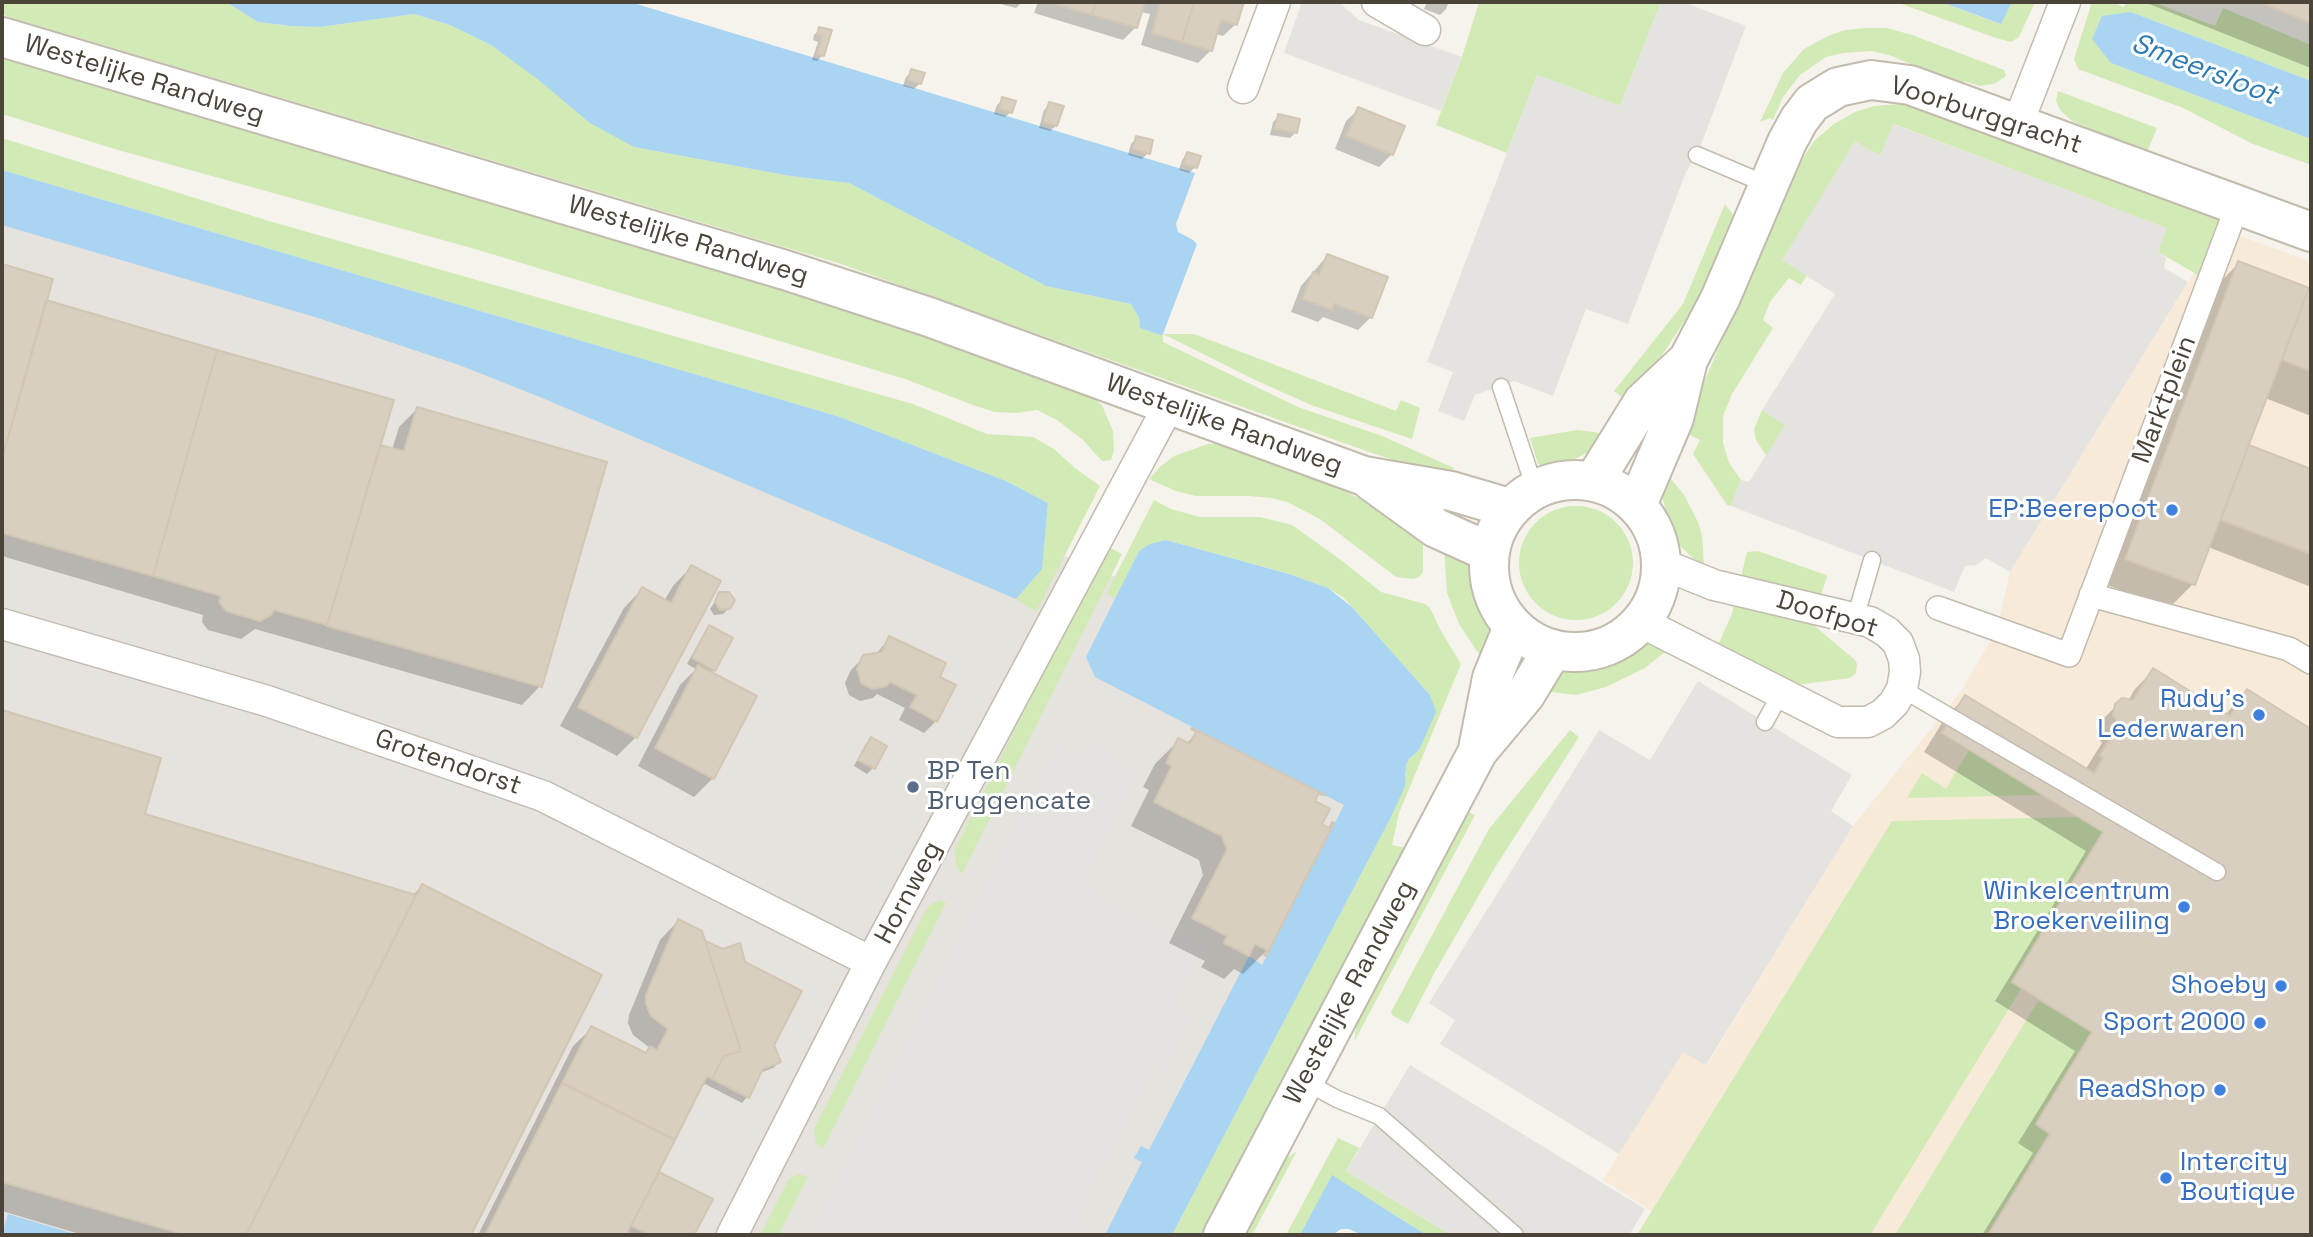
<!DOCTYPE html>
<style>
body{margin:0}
#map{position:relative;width:2313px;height:1237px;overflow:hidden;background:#f6f3ec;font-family:"Space Grotesk",sans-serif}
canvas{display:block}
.frame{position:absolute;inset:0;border:4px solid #4b4439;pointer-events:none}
</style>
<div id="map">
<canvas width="2313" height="1237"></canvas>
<div class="frame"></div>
</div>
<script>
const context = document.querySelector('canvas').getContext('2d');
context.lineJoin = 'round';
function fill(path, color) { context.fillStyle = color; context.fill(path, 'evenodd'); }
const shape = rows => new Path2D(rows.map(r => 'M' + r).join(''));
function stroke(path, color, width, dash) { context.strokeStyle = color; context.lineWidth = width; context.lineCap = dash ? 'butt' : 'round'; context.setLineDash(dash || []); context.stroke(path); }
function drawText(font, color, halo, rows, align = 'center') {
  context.font = font + ' "Space Grotesk",sans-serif'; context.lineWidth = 6; context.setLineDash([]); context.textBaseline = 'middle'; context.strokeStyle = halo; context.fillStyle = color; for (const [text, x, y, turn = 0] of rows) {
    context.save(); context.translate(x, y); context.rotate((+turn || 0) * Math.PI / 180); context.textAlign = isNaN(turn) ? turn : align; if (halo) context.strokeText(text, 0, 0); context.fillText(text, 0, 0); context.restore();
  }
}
fill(shape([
 [2221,229,2311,262,2311,1235,1637,1235,1652,1211,1603,1180,1683,1051,1707,1065,1853,826,1962,690,1997,629,2010,572]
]), '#f7ead8');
fill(shape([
 [2,193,726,417,1191,608,1368,774,1145,1235,2,1235]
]), '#e6e2dd');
fill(shape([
 [2,2,226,2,258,22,291,26,320,27,414,14,450,25,491,45,634,147,790,176,849,183,1046,286,1131,304,1139,318,1140,328,1160,335,1163,334,1194,334,1396,411,1401,400,1420,408,1412,439,1311,405,1253,379,1163,334,1163,342,1298,407,1382,436,1454,468,1449,478,1372,453,838,263,9,17,2,14],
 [1479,2,1661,2,1620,106,1537,75,1507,153,1436,125,1462,57],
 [1896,2,1941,2,2000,24,2012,2,2035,2,2019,37,2011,42,1996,38],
 [2092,2,2111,2,2124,7,2126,2,2153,2,2215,26,2223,8,2311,45,2311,81,2131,12,2111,63,2311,139,2311,165,2253,144,2183,108,2078,69,2074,59],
 [1865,28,1887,28,1912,35,2004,70,2006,76,1994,84,1979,86,1964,81,1962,85,1889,55,1871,51,1843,53,1826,57,1800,75,1783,97,1773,120,1770,118,1760,122,1783,73,1804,49,1828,36,1845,30],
 [2,58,219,119,768,283,1079,387,1102,405,1113,431,1114,451,1111,460,1102,461,1083,440,1057,420,1037,410,1016,413,995,412,973,405,905,379,475,249,118,150,2,114],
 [2058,91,2157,128,2146,154,2084,131,2086,127,2072,121,2061,111,2056,101],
 [1900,104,1925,108,2220,217,2198,275,2158,252,2166,228,1894,124,1880,156,1855,142,1783,260,1807,275,1801,285,1789,278,1770,302,1763,320,1773,328,1732,394,1723,416,1723,443,1729,463,1741,480,1731,506,1727,505,1693,454,1700,440,1683,432,1781,201,1797,168,1814,141,1834,124,1855,112,1874,106],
 [2,138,269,221,913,404,987,434,1033,437,1054,449,1075,468,1100,486,1036,612,1016,599,1042,569,1048,503,1006,481,840,417,2,170],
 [1725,204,1733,215,1696,304,1630,403,1614,391,1683,304],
 [1762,410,1785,425,1784,462,1765,454,1756,440,1754,429],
 [1577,430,1595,432,1606,436,1594,449,1575,459,1548,466,1538,464,1530,438],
 [1208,444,1219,444,1333,485,1423,531,1423,572,1419,577,1413,579,1396,577,1320,519,1287,502,1271,498,1249,496,1196,496,1176,491,1151,480,1150,478,1160,467,1174,456],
 [1665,471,1684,495,1698,522,1702,535,1704,566,1693,558,1679,545,1668,521,1662,494],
 [1154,500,1171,509,1200,517,1260,517,1292,525,1341,560,1381,592,1425,604,1430,608,1441,631,1461,664,1399,813,1392,845,1406,848,1204,1235,1172,1235,1391,817,1406,776,1406,765,1409,759,1419,750,1430,695,1344,598,1328,588,1290,574,1166,540,1139,551,1116,598,1106,594],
 '1519 563a57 57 0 1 1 114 0a57 57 0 1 1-114 0Z',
 [1107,546,1122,554,962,874,956,867,955,849],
 [1444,547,1463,558,1471,568,1487,607,1491,631,1481,657,1459,624,1447,593],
 [1758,551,1826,575,1827,577,1821,594,1741,577,1747,552],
 [1735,600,1804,617,1855,660,1857,664,1856,673,1850,678,1796,685,1719,643,1732,614],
 [1644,644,1654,644,1671,647,1645,668,1606,687,1576,695,1544,691,1564,672,1571,668,1612,658],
 [1570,730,1579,737,1494,869,1436,970,1408,1024,1392,1015,1391,1012,1489,829],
 [1969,750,2042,795,1907,798,1922,773,1946,789],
 [1464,810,1475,815,1354,1042,1358,1015],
 [2079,817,2103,832,2012,983,2021,989,1870,1235,1637,1235,1892,821],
 [941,900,946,903,823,1149,816,1143,814,1129,927,908,931,904],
 [2038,1001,2092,1031,2035,1124,2049,1133,1987,1235,1895,1235],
 [1338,1138,1359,1148,1346,1171,1451,1235,1427,1235,1332,1176,1300,1235,1286,1235],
 [1297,1151,1252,1235,1241,1235,1277,1169,1287,1158],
 [798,1174,808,1177,779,1235,760,1235,789,1179]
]), '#d2eab5');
fill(shape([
 [1302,2,1339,2,1359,20,1462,57,1441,111,1284,53],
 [1661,2,1683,2,1746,26,1697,155,1686,172,1628,324,1586,309,1553,396,1514,381,1475,395,1464,421,1438,411,1453,372,1427,362,1537,75,1620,106],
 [1893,124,2167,228,2158,252,2166,258,2164,268,2188,282,2010,572,1986,558,1976,565,1965,566,1954,592,1731,506,1741,480,1749,482,1785,425,1762,410,1835,294,1782,260,1855,141,1880,156],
 [1698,681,1852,775,1831,811,1853,826,1706,1065,1683,1052,1619,1154,1440,1044,1455,1020,1429,1003,1599,730,1650,760],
 [1088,736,1121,753,1118,761,1143,773,1092,874,1099,893,1207,947,1179,1004,1198,1014,1168,1074,1157,1070,1098,1184,1082,1217,1092,1223,1085,1235,805,1235,1056,740,1080,752],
 [1410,1065,1645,1209,1629,1235,1451,1235,1346,1171]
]), '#e5e3e0');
fill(shape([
 [226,2,630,2,1195,173,1176,224,1178,232,1193,240,1197,244,1163,334,1160,335,1140,328,1139,318,1131,304,1046,286,849,183,790,176,634,147,590,123,540,81,491,45,450,25,414,14,320,27,291,26,258,22],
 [1941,2,2012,2,2001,24],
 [2131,12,2311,81,2311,139,2111,63,2092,39,2102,16],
 [2,170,840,417,1006,481,1048,503,1042,569,1016,599,540,397,459,365,315,317,2,225],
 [1166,540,1289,574,1328,588,1352,607,1430,695,1436,712,1419,750,1409,759,1406,765,1405,786,1391,817,1172,1235,1105,1235,1142,1162,1134,1158,1141,1146,1149,1150,1249,956,1262,965,1344,805,1095,677,1086,657,1139,551,1150,544],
 [1332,1175,1396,1216,1427,1235,1362,1235,1349,1229,1341,1229,1333,1235,1300,1235],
 [8,1214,78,1235,2,1235]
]), '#a9d4f2');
fill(shape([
 [993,2,1022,2,1016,8],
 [1038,2,1242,2,1236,24,1223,36,1215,34,1211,50,1198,63,1141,45,1150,14,1141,12,1136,27,1123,40,1034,13],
 [1427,2,1449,2,1446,9,1440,15,1424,9],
 [2144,2,2311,2,2311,68],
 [820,29,830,32,822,56,817,61,812,60,818,42,813,40,814,35],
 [912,71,920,83,914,89,903,86,906,77],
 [1003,99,1011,112,1005,117,994,114,997,105],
 [1050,104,1056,126,1050,131,1039,128,1044,110],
 [1359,109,1392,154,1379,167,1335,149,1346,121],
 [1279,116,1295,133,1290,138,1270,135,1273,122],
 [1137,138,1148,153,1142,159,1128,155,1131,144],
 [1187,154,1195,167,1189,173,1179,170,1182,160],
 [1327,256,1371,317,1358,330,1323,317,1318,322,1291,312,1301,286],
 [2239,263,2311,291,2311,416,2265,398,2246,446,2311,471,2311,587,2208,547,2193,584,2169,608,2102,583,2215,287],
 [2,266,50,280,44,302,378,446,392,450,399,427,417,409,540,686,522,705,255,629,241,639,208,630,202,622,203,615,2,556],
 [691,567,718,582,636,737,617,756,560,726,624,608,642,589,664,601,673,586],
 [720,594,729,608,723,614,714,615,710,609],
 [709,627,714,670,711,673,713,778,694,797,638,766,680,685,696,669,687,664,704,633],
 [890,638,936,721,924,733,899,720,905,708,877,694,873,698,860,701,849,695,845,683,851,670,864,657,875,655],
 [2154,670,2225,715,2247,691,2311,731,2311,1235,1982,1235,2033,1153,2018,1143,2075,1051,1995,1001,2086,851,1924,752,1947,715,1966,697,2085,770,2102,743,2096,735,2097,725,2116,706,2128,701,2135,689],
 [2,712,159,759,143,815,412,896,422,886,600,975,469,1235,83,1235,2,1211],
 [1197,733,1267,950,1243,974,1234,969,1224,979,1201,967,1205,961,1169,943,1203,875,1199,860,1131,826,1149,790,1143,787,1155,764,1179,740,1186,744],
 [871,739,884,747,873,768,867,774,854,766,865,745],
 [678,921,704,943,772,1045,779,1062,773,1068,759,1073,747,1097,742,1103,705,1084,696,1093,653,1180,659,1174,710,1200,692,1235,634,1235,626,1231,624,1235,478,1235,573,1046,592,1028,644,1054,650,1048,633,1035,628,1023,629,1015,660,940]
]), '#0003');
const building = shape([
 [1048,2,1096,2,1092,15,1048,2],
 [1096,2,1145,2,1137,28,1092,15,1096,2],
 [1160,2,1194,2,1182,42,1152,33,1160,2],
 [1194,2,1244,2,1237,25,1221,20,1212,51,1182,42,1194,2],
 [2258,2,2311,2,2311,23,2258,2],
 [819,27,832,30,824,56,817,54,822,36,817,34,819,27],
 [911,69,925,73,921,84,908,80,911,69],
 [1002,97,1016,101,1012,113,999,109,1002,97],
 [1049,102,1064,106,1057,126,1043,122,1049,102],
 [1358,107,1405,126,1393,155,1346,136,1358,107],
 [1278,114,1300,119,1297,133,1275,129,1278,114],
 [1136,136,1153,140,1150,154,1133,149,1136,136],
 [1187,152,1201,156,1197,168,1183,164,1187,152],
 [1327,254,1388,277,1372,318,1334,304,1332,310,1302,299,1313,272,1319,275,1327,254],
 [2238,261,2309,288,2195,585,2125,559,2238,261],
 [2,264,53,279,2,459,2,264],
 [2309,288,2311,289,2311,371,2282,360,2309,288],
 [46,300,217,350,153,576,2,533,2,459,46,300],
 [217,350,394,400,327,625,274,610,271,615,260,621,226,611,219,602,221,596,153,576,217,350],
 [417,407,607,462,542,687,327,626,380,445,404,451,417,407],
 [2249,445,2311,469,2311,554,2221,520,2249,445],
 [691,565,721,581,637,738,578,707,642,587,671,603,691,565],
 [719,592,729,592,735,600,730,609,720,610,715,602,719,592],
 [709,625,733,638,715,671,692,658,709,625],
 [889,636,946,663,940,677,956,685,937,722,910,707,917,695,890,682,887,686,873,689,861,683,857,669,863,655,882,652,889,636],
 [698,665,757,696,714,779,655,748,698,665],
 [2153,668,2230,716,2247,689,2311,729,2311,1235,1988,1235,2050,1134,2036,1124,2092,1032,2012,982,2103,832,1942,733,1965,695,2094,773,2103,758,2100,755,2119,723,2113,716,2115,704,2122,698,2133,700,2153,668],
 [2,710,161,758,145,814,416,895,246,1235,186,1235,2,1182,2,710],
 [1192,728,1325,795,1318,794,1315,801,1330,809,1322,824,1329,828,1332,822,1334,823,1266,956,1264,955,1267,950,1255,944,1249,956,1224,943,1227,936,1192,918,1227,850,1222,836,1154,802,1172,766,1166,763,1169,757,1178,738,1190,744,1196,732,1191,729,1192,728],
 [871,737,887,746,875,769,858,760,871,737],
 [422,884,602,975,471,1235,252,1235,247,1233,422,884],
 [678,919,702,931,741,1051,724,1056,712,1079,707,1076,675,1140,562,1083,591,1026,646,1053,650,1046,657,1050,668,1029,651,1016,646,1004,646,995,678,919],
 [705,941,723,949,740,943,745,962,802,991,774,1045,781,1062,763,1069,749,1098,712,1079,724,1056,741,1051,705,941],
 [562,1083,675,1140,626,1235,485,1235,562,1083],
 [659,1172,713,1199,694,1235,650,1235,631,1226,659,1172]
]);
fill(building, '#d8cfc1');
stroke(building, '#d3c7b4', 2);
const service = shape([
 [1697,155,1768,185],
 [1501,387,1535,489],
 [1855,619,1872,560],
 [1902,689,2217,872],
 [1765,722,1781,693],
 [1304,1081,1337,1099,1379,1116,1515,1235]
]);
const pedestrian = shape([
 [2091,595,2289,649,2311,662],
 [1938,608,2069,655,2238,204]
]);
const minor = shape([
 [1377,2,1425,30],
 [1243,88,1275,2],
 [2018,123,2065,2],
 [1641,622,1838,722,1868,722,1883,714,1894,703,1902,689,1905,672,1904,659,1898,643,1887,632,1870,622,1714,585,1662,564],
 [2,624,267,701,543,796,871,962],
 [732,1235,871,962,1169,405]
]);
const tertiary = shape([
 [2,37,785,270,929,317,1364,476,1451,491,1509,508],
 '1489 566a86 86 0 1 1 172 0a86 86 0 1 1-172 0Z',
 [1371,481,1436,528,1489,552],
 [1594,481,1643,402,1688,360],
 [1637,505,1674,418,1688,360,1720,299,1787,142,1799,120,1812,103,1838,87,1871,80,1910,85,2311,232],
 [1478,749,1492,678,1513,627],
 [1223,1235,1478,751,1525,695,1553,649]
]);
stroke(service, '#c2bbae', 19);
stroke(pedestrian, '#c2bbae', 26);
stroke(minor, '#c2bbae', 33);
stroke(tertiary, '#c2bbae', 42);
stroke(service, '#fff', 16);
stroke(pedestrian, '#fff', 23);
stroke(minor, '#fff', 30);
stroke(tertiary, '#fff', 38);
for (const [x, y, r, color] of [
 [2172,510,7,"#3f7fe0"],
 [2259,715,7,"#3f7fe0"],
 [913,787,7,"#5c6f8a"],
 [2184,907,7,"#3f7fe0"],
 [2281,986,7,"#3f7fe0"],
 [2260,1023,7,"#3f7fe0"],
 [2220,1090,7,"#3f7fe0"],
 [2166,1178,7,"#3f7fe0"]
]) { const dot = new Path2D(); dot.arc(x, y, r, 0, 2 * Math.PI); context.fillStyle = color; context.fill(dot); stroke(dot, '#fff', 2.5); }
drawText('26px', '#4b4439', '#fff', [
 ["Westelijke Randweg",144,80,17],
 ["Voorburggracht",1986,116,18],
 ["Westelijke Randweg",688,241,17],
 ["Marktplein",2165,400,-69],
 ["Westelijke Randweg",1224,425,20],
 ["Doofpot",1827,615,17],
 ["Grotendorst",448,763,19],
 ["Hornweg",909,893,-62],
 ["Westelijke Randweg",1350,993,-62]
]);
drawText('26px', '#366cbe', '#fff', [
 ["EP:Beerepoot",2158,510],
 ["Rudy's",2245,700],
 ["Lederwaren",2245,730],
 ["Winkelcentrum",2170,892],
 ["Broekerveiling",2170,922],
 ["Shoeby",2267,986],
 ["Sport 2000",2246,1023],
 ["ReadShop",2206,1090],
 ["Intercity",2180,1163,"left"],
 ["Boutique",2180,1193,"left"]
], 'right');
drawText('26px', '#4e5e75', '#fff', [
 ["BP Ten",927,772],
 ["Bruggencate",927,802]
], 'left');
drawText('italic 28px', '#2e7ab2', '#fff', [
 ["Smeersloot",2204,70,21]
]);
</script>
